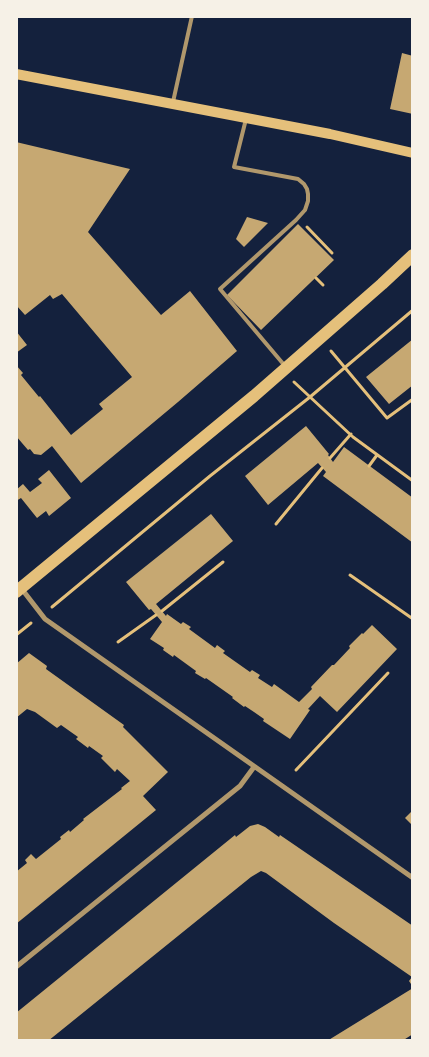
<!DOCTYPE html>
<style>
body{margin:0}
#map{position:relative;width:429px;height:1057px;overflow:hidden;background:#14213d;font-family:"Noto Sans",sans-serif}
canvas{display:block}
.frame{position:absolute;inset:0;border:18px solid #f6f1e7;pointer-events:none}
</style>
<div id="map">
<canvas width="429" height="1057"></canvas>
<div class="frame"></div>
</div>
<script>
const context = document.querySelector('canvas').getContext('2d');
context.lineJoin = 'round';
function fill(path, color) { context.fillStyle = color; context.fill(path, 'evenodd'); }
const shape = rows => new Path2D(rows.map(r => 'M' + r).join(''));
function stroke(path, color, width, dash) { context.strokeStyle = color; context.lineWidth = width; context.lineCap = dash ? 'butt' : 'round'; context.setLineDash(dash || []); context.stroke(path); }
fill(shape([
 [402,53,413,56,413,114,390,109],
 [16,142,130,169,88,232,161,315,190,291,237,351,178,402,81,483,52,446,41,455,34,454,30,449,28,450,16,436,16,365,23,373,21,375,39,397,40,396,71,435,103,409,99,404,132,377,62,294,53,299,50,295,25,315,16,305],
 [247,217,268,223,244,247,236,239],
 [298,224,334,260,261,330,227,295],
 [16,331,27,345,16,353],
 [413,339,413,385,389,404,366,377],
 [306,426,329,454,328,455,333,462,344,447,413,498,413,543,323,476,326,472,318,463,268,505,245,476],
 [49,470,71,498,49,516,46,511,37,518,21,498,16,501,16,490,23,484,30,492,42,483,38,479],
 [211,514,233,541,156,604,166,616,167,614,181,624,183,622,191,627,189,629,215,648,217,645,225,651,223,653,250,672,252,670,260,675,258,678,272,687,274,684,299,702,312,689,311,687,332,665,334,665,350,648,349,646,362,633,363,634,372,625,397,649,337,712,320,696,308,709,310,710,290,739,263,721,264,719,254,712,245,706,244,707,232,698,233,697,206,678,205,679,195,673,196,671,174,655,173,657,163,650,164,648,150,639,162,622,151,609,149,610,126,582],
 [29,653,47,666,46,669,124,725,123,727,168,772,143,796,156,810,16,924,16,872,27,863,25,860,31,854,36,859,61,839,60,837,69,830,70,832,84,820,83,819,122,789,121,788,130,781,117,769,115,772,101,758,103,756,89,746,88,748,76,739,78,737,61,725,57,728,35,712,27,709,16,718,16,664],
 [413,810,413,826,405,818],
 [258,824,265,827,279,837,280,835,413,926,413,987,409,981,412,977,334,923,266,873,261,871,251,877,48,1041,16,1041,16,1013,235,835,236,837,250,826],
 [413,988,413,1034,402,1041,327,1041]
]), '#c6a872');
stroke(shape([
 [307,227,332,253],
 [316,278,323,285],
 [331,351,387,418,413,399],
 [294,382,353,437,413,481],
 [330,458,351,434],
 [369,466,377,455],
 [276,524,322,468],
 [350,575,413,619],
 [52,607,210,476,310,397,413,310],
 [162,611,223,562],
 [16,635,31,623],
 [118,642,156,615],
 [296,770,388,673]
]), '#e5c07b', 3);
stroke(shape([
 [173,102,192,16],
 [246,119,234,167,298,179,304,184,307,189,308,194,308,201,305,210,296,220,220,289,285,366]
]), '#b1986c', 4);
stroke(shape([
 [21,588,45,619,413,878],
 [16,967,240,786,254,767]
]), '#b1986c', 5);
stroke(shape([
 [16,74,330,134,413,153]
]), '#e5c07b', 10);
stroke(shape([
 [16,592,254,396,382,284,413,255]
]), '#e5c07b', 12);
</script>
